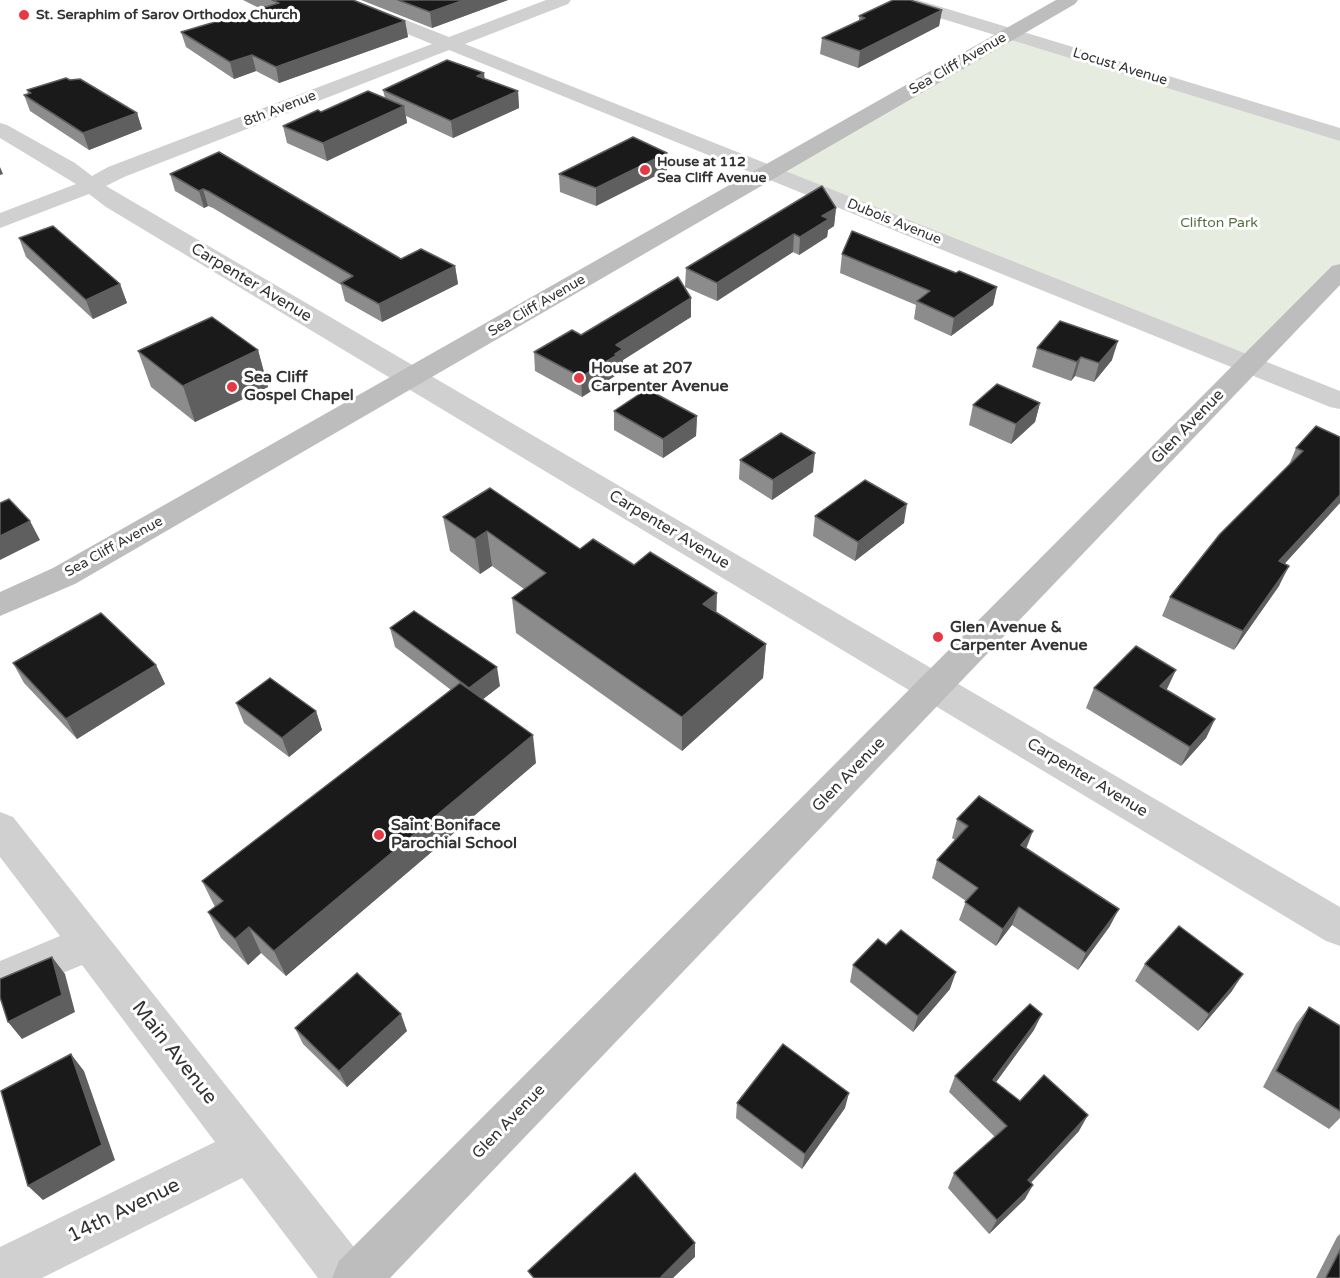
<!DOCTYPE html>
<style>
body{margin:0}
canvas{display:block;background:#fff}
</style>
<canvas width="1340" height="1278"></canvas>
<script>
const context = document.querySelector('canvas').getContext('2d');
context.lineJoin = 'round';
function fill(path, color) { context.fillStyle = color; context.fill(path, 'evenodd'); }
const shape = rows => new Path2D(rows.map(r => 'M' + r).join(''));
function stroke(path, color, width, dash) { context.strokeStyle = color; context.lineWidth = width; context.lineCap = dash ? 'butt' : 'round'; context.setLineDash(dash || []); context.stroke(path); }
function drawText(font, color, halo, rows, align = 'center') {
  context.font = font + ' "Varela Round",sans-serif'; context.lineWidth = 6; context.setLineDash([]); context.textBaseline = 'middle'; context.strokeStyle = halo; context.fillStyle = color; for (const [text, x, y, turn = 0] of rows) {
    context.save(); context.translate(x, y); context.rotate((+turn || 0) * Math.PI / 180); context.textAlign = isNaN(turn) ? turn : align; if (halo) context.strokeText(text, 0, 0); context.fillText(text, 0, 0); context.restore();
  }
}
fill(shape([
 [1010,34,1340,135,1340,271,1250,365,770,172]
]), '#e6ecdf');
fill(shape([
 [331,0,355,0,449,37,546,0,571,0,568,4,465,44,1340,391,1340,409,1330,407,449,50,124,177,106,186,1340,907,1340,946,1326,941,106,207,89,194,0,228,0,213,76,184,0,138,0,123,7,125,75,163,92,176,108,167,432,44,334,4,331,0],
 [891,0,918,0,1340,128,1340,141,894,4,891,0],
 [0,812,13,817,365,1261,372,1278,318,1278,242,1178,42,1278,0,1278,0,1247,215,1142,82,965,0,999,0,961,60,936,0,857,0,812]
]), '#d0d0d0');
fill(shape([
 [1056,0,1078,0,1075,4,75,584,0,616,0,592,53,568,1056,0],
 [1340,264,1340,285,390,1278,332,1278,339,1261,1332,266,1340,264]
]), '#bdbdbd');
fill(shape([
 [243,0,353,0,405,21,408,37,279,83,256,71,234,79,186,47,181,32,261,9],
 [361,0,508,0,432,28],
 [942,10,939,26,858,68,820,54,822,38,859,21,859,16],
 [484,73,484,79,518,91,519,108,453,138,406,116,407,123,327,161,287,143,283,126,321,112,385,98,383,90],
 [27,90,137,113,142,129,89,150,30,111,24,95,28,94],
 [667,170,596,206,560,192,559,174],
 [170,174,401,259,455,266,458,284,382,322,345,301,341,285,213,208,208,206,204,208,175,191],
 [836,208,834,226,828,230,827,237,799,255,793,252,717,301,685,287,686,268],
 [19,238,120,284,127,303,93,319,26,257],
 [842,254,956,273,997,287,993,305,951,336,914,319,916,305,840,273],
 [691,298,691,317,623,360,623,368,618,371,618,374,582,397,535,371,534,352,581,335],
 [1037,348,1112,360,1094,382,1075,376,1071,381,1032,367],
 [258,350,268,387,195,422,151,387,138,351],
 [1040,403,1035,422,1011,444,969,425,973,405],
 [614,411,697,416,696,436,663,458,614,430],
 [1316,426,1279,586,1234,650,1162,616,1170,597,1289,465,1296,448],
 [740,460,813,472,772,500,739,479],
 [815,516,904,523,855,561,813,536],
 [443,517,580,549,634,565,716,612,766,644,763,678,682,751,516,633,512,598,524,589,492,566,480,574,450,551],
 [390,628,500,686,483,699,536,763,286,976,261,953,248,965,221,938,208,912,215,907,202,881,451,690,395,647],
 [13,663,156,665,165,684,77,739,24,683],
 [1094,688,1167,690,1215,719,1206,738,1181,766,1086,708],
 [236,703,316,711,322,730,289,757,244,723],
 [957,819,1026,848,1110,926,1078,970,1012,925,996,946,959,920,966,901,932,878,937,860,955,840,952,838],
 [886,945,950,989,913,1032,850,982,853,965],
 [1145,964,1232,991,1198,1031,1135,981],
 [1309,1007,1340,1026,1340,1118,1329,1129,1263,1087,1296,1024],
 [295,1028,407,1031,347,1087,303,1044],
 [1034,1030,996,1082,1020,1101,1079,1131,1031,1183,1025,1199,989,1234,948,1188,954,1173,995,1137,949,1092,955,1076],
 [737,1103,845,1108,802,1169,736,1118],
 [1340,1234,1340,1278,1316,1278,1337,1237]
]), '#8c8c8c');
fill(shape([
 [464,0,508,0,432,28,430,12],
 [942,10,939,26,858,68,860,51],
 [405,21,408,37,279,83,276,67],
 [252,55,256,71,234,79,230,62],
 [484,73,486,89,477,76],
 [518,91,519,108,453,138,451,121],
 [404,106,407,123,327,161,323,143],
 [137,113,142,129,89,150,83,133],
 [667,153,667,170,596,206,596,188],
 [0,167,3,174,0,175],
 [203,189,208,206,204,208,199,191],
 [836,208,834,226,828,230,827,237,799,255,800,237,822,216],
 [794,234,793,252,717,301,717,283],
 [455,266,458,284,382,322,379,304],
 [120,284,127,303,93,319,86,300],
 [997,287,993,305,951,336,954,318],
 [691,298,691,317,623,360,623,368,618,371,618,374,582,397,581,377,616,345],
 [1118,341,1112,360,1094,382,1099,363],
 [258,350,268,387,195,422,183,386],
 [1081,357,1075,376,1071,381,1077,362],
 [1040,403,1035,422,1011,444,1016,424],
 [697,416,696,436,663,458,663,439],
 [815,453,813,472,772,500,773,480],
 [1340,495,1340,503,1269,581,1279,561],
 [907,504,904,523,855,561,858,542],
 [30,521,40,540,0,560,0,536],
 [487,531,492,566,480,574,475,539],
 [1289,566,1279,586,1234,650,1243,631],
 [717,593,716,628,703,604],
 [766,644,763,678,682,751,682,717],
 [156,665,165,684,77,739,66,719],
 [497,667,500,686,473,707,469,688],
 [1176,670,1167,689,1152,705,1160,686],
 [316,711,322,730,289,757,282,738],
 [1215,719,1206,738,1181,766,1190,747],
 [533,735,536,763,286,976,274,951],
 [1033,831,1026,849,1021,845],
 [1019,907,1012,925,996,946,1003,929],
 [1119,909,1110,926,1078,970,1086,953],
 [249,927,261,953,248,965,235,939],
 [52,957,65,974,75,1012,22,1039,8,1022],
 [956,972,950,989,913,1032,918,1016],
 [1243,974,1232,991,1198,1031,1209,1014],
 [401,1014,407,1031,347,1087,339,1071],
 [1042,1014,1034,1030,986,1096,993,1080],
 [71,1054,84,1071,115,1160,43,1200,28,1186],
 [849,1093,845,1108,802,1169,805,1154],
 [1088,1115,1079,1131,1020,1194,1028,1180],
 [1033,1185,1025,1199,989,1234,997,1220],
 [695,1243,695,1257,673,1278,660,1278]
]), '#5f5f5f');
const building = shape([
 [272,0,353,0,405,21,276,67,252,55,230,62,181,32,279,3,272,0],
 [398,0,464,0,430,12,398,0],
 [893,0,910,0,942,10,860,51,822,38,865,18,859,16,893,0],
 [447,60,484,73,477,76,518,91,451,121,383,90,447,60],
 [66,78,70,80,80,79,137,113,83,133,24,95,31,93,27,90,66,78],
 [368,91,404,106,323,143,283,126,318,110,321,112,368,91],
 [633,137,667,153,596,188,559,174,633,137],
 [219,152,401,259,421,249,455,266,379,304,341,283,353,276,208,191,203,189,199,191,170,174,219,152],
 [822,186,836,208,822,216,829,219,800,237,794,234,717,283,686,268,822,186],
 [53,226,120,284,86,300,19,238,53,226],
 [852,231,956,273,959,271,997,287,954,318,917,301,930,291,842,254,852,231],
 [678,277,691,298,616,345,623,349,615,354,617,355,581,377,534,352,572,330,581,335,678,277],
 [212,317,258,350,183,386,138,351,212,317],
 [1060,321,1118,341,1099,363,1081,357,1077,362,1037,348,1060,321],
 [997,384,1040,403,1016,424,973,405,997,384],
 [647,389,697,416,663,439,614,411,647,389],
 [1316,426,1340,437,1340,495,1279,561,1289,566,1243,631,1170,597,1220,534,1303,451,1296,448,1316,426],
 [781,433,815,453,773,480,740,460,781,433],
 [865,480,907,504,858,542,815,516,865,480],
 [490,488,580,549,593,539,634,565,650,552,717,593,703,604,766,644,682,717,512,598,546,573,487,531,475,539,443,517,490,488],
 [9,499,30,521,0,536,0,503,9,499],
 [414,611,497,667,469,688,390,628,414,611],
 [101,613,156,665,66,719,13,663,101,613],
 [1136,646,1176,670,1160,686,1215,719,1190,747,1094,688,1136,646],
 [270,678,316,711,282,738,236,703,270,678],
 [460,683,533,735,274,951,249,927,235,939,208,912,223,901,202,881,460,683],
 [979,796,1033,831,1021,845,1119,909,1086,953,1019,907,1003,929,965,902,978,888,937,860,968,826,957,819,979,796],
 [1179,926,1243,974,1209,1014,1145,964,1179,926],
 [901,930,956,972,918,1016,853,965,878,939,886,945,901,930],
 [52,957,62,995,8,1022,0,997,0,979,52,957],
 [357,973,401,1014,339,1071,295,1028,357,973],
 [1030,1004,1042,1014,993,1080,1020,1101,1044,1075,1088,1115,1028,1180,1033,1185,997,1220,954,1173,1007,1126,955,1076,1030,1004],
 [1309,1007,1340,1026,1340,1111,1276,1071,1309,1007],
 [783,1044,849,1093,805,1154,737,1103,783,1044],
 [71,1054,102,1145,28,1186,1,1091,71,1054],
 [635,1173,695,1243,660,1278,534,1278,528,1271,635,1173],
 [1340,1250,1340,1278,1327,1278,1326,1277,1340,1250]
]);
fill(building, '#1a1a1a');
stroke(building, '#5f5f5f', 1.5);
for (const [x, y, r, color] of [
 [24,15,6,"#e63946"],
 [645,170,6,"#e63946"],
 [579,378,6,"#e63946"],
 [232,387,6,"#e63946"],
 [938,637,6,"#e63946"],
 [379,835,6,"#e63946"]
]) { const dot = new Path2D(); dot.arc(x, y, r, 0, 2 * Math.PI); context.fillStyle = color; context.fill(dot); stroke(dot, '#fff', 2); }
drawText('bold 14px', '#333', '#fff', [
 ["St. Seraphim of Sarov Orthodox Church",36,15],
 ["House at 112",657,162],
 ["Sea Cliff Avenue",657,178]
], 'left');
drawText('14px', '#333', '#fff', [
 ["Sea Cliff Avenue",958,64,-30],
 ["Locust Avenue",1120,67,17],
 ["8th Avenue",280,109,-21],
 ["Dubois Avenue",894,222,22],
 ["Sea Cliff Avenue",537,306,-30],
 ["Sea Cliff Avenue",114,547,-29]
]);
drawText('14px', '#56703f', '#fff', [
 ["Clifton Park",1219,223]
]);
drawText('16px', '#333', '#fff', [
 ["Carpenter Avenue",251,283,31],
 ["Glen Avenue",1188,427,-46],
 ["Carpenter Avenue",669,530,31],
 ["Glen Avenue",849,775,-46],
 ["Carpenter Avenue",1087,778,31],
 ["Glen Avenue",509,1122,-46]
]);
drawText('bold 16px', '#333', '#fff', [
 ["House at 207",591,369],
 ["Carpenter Avenue",591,387],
 ["Sea Cliff",244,378],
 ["Gospel Chapel",244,396],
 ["Glen Avenue &",950,628],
 ["Carpenter Avenue",950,646],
 ["Saint Boniface",391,826],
 ["Parochial School",391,844]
], 'left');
drawText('20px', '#333', '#fff', [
 ["Main Avenue",174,1053,52],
 ["14th Avenue",124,1211,-26]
]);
</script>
